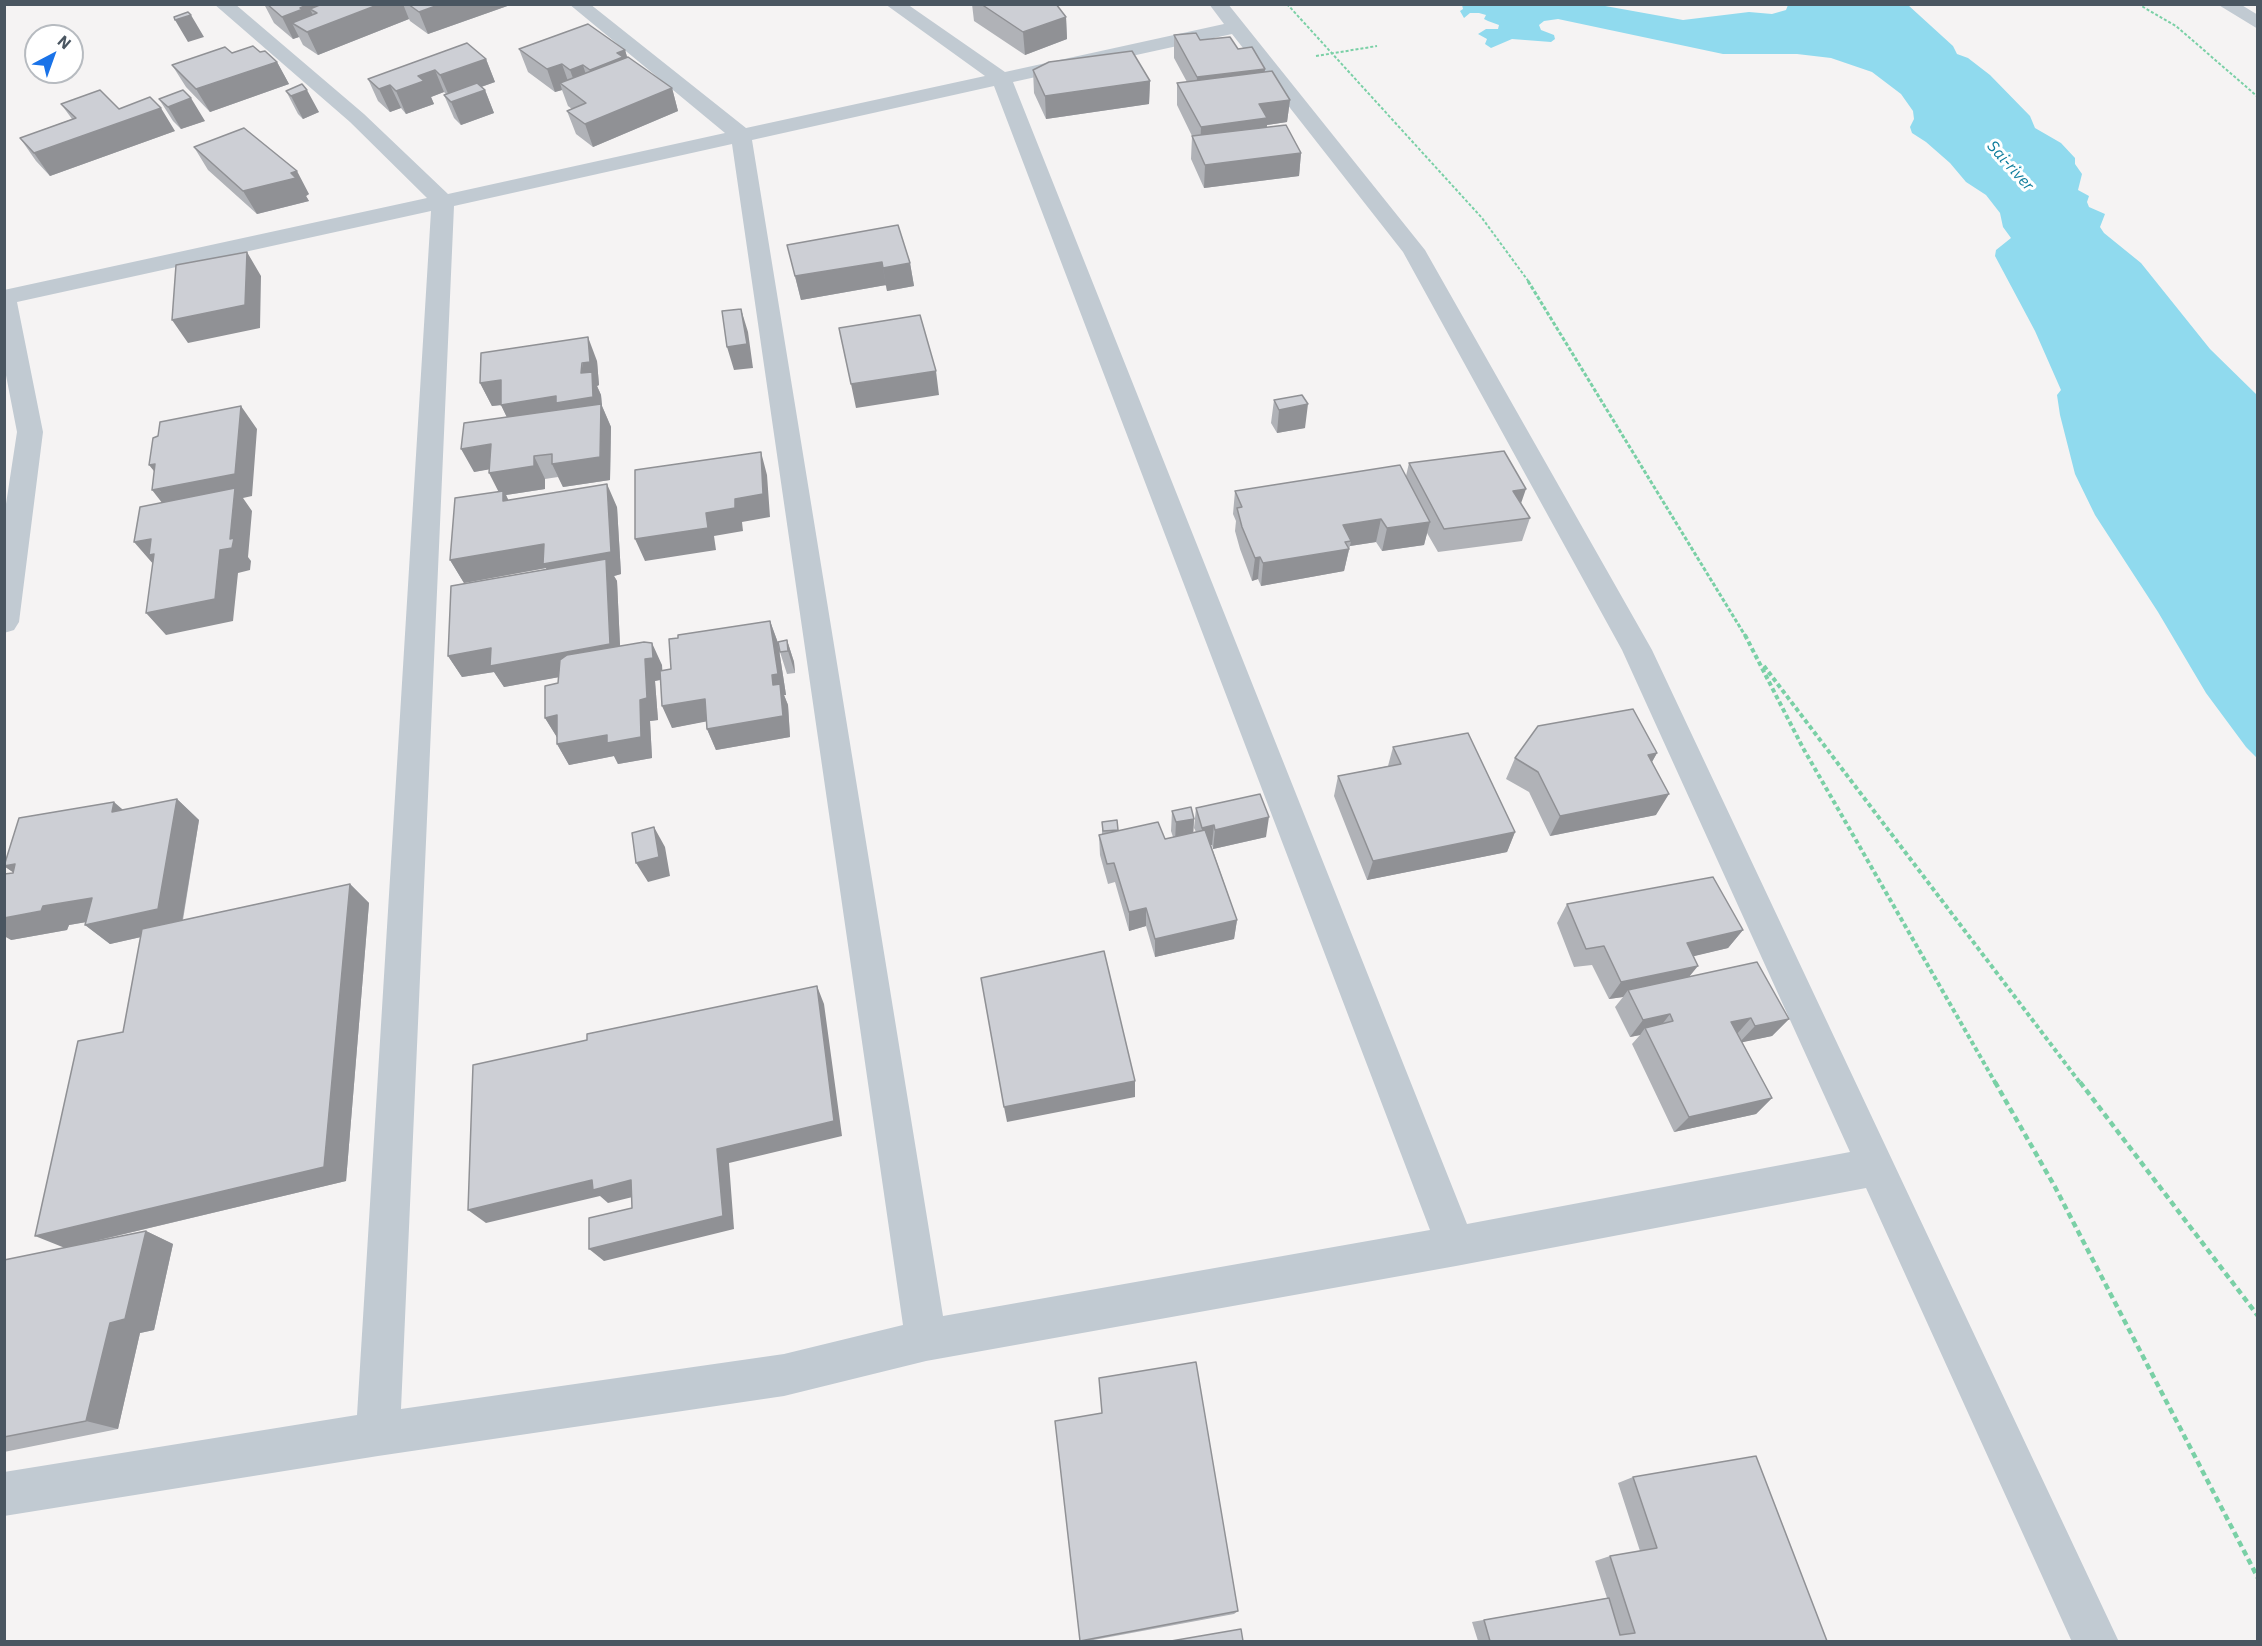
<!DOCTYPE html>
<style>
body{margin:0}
#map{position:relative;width:2262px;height:1646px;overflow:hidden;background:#f5f3f3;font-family:"IBM Plex Sans",sans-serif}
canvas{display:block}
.frame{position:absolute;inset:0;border:6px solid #4a5661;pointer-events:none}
.north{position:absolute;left:24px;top:24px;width:60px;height:60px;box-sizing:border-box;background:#fff;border:2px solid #b7bbc0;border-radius:50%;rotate:41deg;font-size:16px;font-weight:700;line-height:24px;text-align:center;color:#4a5661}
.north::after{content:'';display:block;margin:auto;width:21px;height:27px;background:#1a73e8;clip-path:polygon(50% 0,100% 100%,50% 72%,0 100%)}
</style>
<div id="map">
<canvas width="2262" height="1646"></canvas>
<div class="frame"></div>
<div class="north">N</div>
</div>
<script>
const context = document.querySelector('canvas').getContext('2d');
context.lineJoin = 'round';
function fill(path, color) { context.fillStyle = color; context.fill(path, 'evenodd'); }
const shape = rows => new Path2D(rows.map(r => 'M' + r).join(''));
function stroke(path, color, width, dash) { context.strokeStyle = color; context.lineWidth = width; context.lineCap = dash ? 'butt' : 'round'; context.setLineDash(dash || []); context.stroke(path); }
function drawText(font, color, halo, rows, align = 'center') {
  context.font = font + ' "IBM Plex Sans",sans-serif'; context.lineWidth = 6; context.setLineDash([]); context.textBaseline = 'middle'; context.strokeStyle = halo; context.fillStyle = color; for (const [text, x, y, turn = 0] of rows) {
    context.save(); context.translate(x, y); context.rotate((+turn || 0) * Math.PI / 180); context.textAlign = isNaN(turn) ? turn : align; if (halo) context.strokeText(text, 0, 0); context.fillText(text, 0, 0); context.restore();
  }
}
fill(shape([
 [1594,4,1683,20,1749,12,1772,14,1786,10,1788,5,1908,5,1953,46,1957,54,1968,58,1990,75,2030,116,2035,128,2061,143,2075,158,2075,164,2082,174,2078,190,2089,196,2087,202,2089,207,2105,214,2100,227,2104,233,2141,263,2210,349,2257,395,2257,758,2246,747,2206,693,2158,612,2095,515,2075,474,2060,415,2057,395,2061,390,2035,331,1995,256,1996,250,2011,238,2003,227,2000,213,1986,195,1966,182,1950,163,1926,142,1912,133,1910,127,1914,119,1913,111,1901,94,1872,72,1831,58,1797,54,1723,54,1558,19,1544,21,1539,25,1541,30,1554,35,1555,39,1551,42,1512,39,1491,48,1485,44,1487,39,1478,34,1486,29,1498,29,1499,25,1488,21,1484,19,1486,15,1479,13,1470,13,1464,18,1460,11,1463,9,1462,5]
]), '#90daee');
stroke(shape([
 [1287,4,1482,218,1529,282],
 [2138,4,2176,26,2258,97],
 [1316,56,1377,46]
]), '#7ad0a6', 2, [3, 2]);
stroke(shape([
 [1528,281,1746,637]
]), '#7ad0a6', 3, [4, 2]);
stroke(shape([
 [1745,635,1803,748,1996,1084],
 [1764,666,2081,1084]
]), '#7ad0a6', 4, [4.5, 3]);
stroke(shape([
 [1995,1082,2055,1187,2258,1578],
 [2080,1082,2258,1316]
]), '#7ad0a6', 4.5, [6, 4]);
fill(shape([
 [214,4,235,4,364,114,448,194,725,133,569,4,590,4,746,128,985,76,885,4,907,4,1005,72,1224,24,1209,4,1228,4,1425,250,1652,650,2119,1642,2072,1642,1866,1188,1456,1266,926,1361,784,1396,378,1456,4,1516,4,1472,357,1415,431,211,17,302,43,432,19,622,14,630,4,633,4,517,17,432,4,365,4,290,427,198,350,122,214,4],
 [1232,34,1403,252,1622,650,1850,1152,1467,1224,1013,82,1232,34],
 [994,86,1430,1230,943,1316,752,140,994,86],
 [732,144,903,1325,784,1354,401,1409,454,206,732,144],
 [2217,4,2240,4,2258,15,2258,29,2217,4]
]), '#c1cad2');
fill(shape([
 [264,4,513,4,428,34,410,21,409,19,318,55,303,45,299,37,293,39,274,23],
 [972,4,1056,4,1066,17,1067,39,1025,55,974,21],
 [1174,35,1238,49,1265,69,1265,72,1290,100,1287,122,1267,125,1267,127,1301,153,1299,176,1204,188,1191,159,1192,136,1177,105,1177,83,1187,82,1174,58],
 [519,49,625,50,627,57,672,88,678,111,593,147,576,134,567,111,572,109,568,106,562,90,555,92,528,72],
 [260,52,277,62,289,84,210,112,186,87,172,65,232,53],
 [486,59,495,82,481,87,485,90,494,113,461,125,454,118,444,95,446,94,444,92,431,97,434,104,406,114,401,108,390,112,378,101,368,79],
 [1033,70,1150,81,1149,104,1046,119,1034,93],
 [286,91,319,112,303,119,298,114],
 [159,99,205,121,181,129,173,121],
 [61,104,119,109,175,131,50,176,36,161,20,138,72,119],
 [194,147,309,194,306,196,309,201,257,214,208,170],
 [787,245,910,263,914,286,887,291,886,285,801,300],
 [597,361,599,385,597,386,601,395,602,406,611,427,610,480,563,487,558,477,545,479,545,489,506,495,508,500,617,507,621,574,614,576,617,581,620,646,662,665,662,671,671,669,770,621,778,643,786,695,784,695,788,705,790,737,716,750,707,729,706,721,672,728,661,680,655,681,658,720,650,721,652,758,618,764,614,756,569,765,557,744,557,737,545,718,558,683,559,677,504,687,494,672,462,677,448,656,546,569,546,568,464,583,450,560,499,492,489,469,474,472,507,417,501,405,492,406,480,383],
 [1274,400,1305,428,1277,433,1271,423],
 [1409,463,1521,504,1530,518,1522,541,1438,552,1427,533,1424,545,1382,551,1376,542,1350,546,1344,571,1261,586,1258,579,1252,581,1240,549,1235,531,1236,521,1233,514,1235,491,1406,476],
 [787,640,794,662,795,673,787,674,780,652],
 [1393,747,1515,832,1507,852,1367,880,1334,796,1338,776,1388,766],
 [1657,753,1652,762,1656,815,1550,836,1529,792,1506,779,1515,758],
 [177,799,199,820,183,920,350,884,369,903,346,1181,87,1243,146,1231,173,1244,154,1330,140,1333,118,1429,4,1452,4,1260,64,1248,123,1032,141,937,110,944,85,925,86,922,69,925,67,930,11,940,13,872,4,866,123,810],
 [1196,808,1266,837,1213,849,1212,845,1211,845,1237,920,1234,939,1155,957,1146,926,1129,931,1115,882,1108,884,1100,855,1099,835,1102,834,1102,822,1117,820,1118,831,1165,839,1173,837,1171,831,1172,811,1194,819,1193,833,1196,832,1194,828],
 [1567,904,1743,930,1728,948,1693,956,1689,977,1789,1019,1772,1036,1742,1042,1772,1098,1756,1114,1674,1132,1632,1044,1640,1035,1630,1037,1615,1007,1623,997,1609,999,1592,965,1574,967,1557,923],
 [1102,1413,1238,1611,1234,1614,1088,1641,1080,1641],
 [1633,1477,1827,1641,1478,1641,1472,1622,1607,1598,1595,1561,1610,1556,1640,1551,1618,1483]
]), '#b0b2b7');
fill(shape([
 [309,4,403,4,409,19,318,55,307,32,292,23,299,37,293,39,282,17,300,8],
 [310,9,317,13,319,27],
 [441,4,513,4,428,34,419,12],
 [191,15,204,37,188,42,175,20],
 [1066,17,1067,39,1025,55,1023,32],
 [625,50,632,73,598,92,590,70,617,53],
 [486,59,495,82,450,98,440,75],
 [277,62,289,84,210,112,196,89],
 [562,64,570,87,560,83,562,90,555,92,547,69],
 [583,65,590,88,578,92,570,70],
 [1265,69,1263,91,1196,100,1197,77],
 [435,70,444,92,431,97,434,104,406,114,396,91,418,76],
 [1150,81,1149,104,1046,119,1045,96],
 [390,85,401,108,390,112,379,89],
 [672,88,678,111,593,147,585,124],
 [307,90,319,112,303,119,291,96],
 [485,90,494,113,461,125,451,102],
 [191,98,205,121,181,129,168,107],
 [1290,100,1287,122,1267,125,1265,141,1200,150,1201,127,1259,104],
 [161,108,175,131,50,176,34,153],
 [1301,153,1299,176,1204,188,1205,165],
 [297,171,309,194,306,196,309,201,257,214,243,191],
 [247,252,261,276,260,328,188,343,172,320],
 [882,262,886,285,801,300,795,276],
 [910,263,914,286,887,291,883,268],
 [741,309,748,332,753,368,734,370,727,347],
 [588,337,597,361,599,385,597,386,601,395,602,406,611,427,610,480,563,487,552,464,600,457,512,428,501,405,492,406,480,383,501,380,581,373],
 [936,371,939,395,856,408,851,384],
 [1308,404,1305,428,1277,433,1279,410],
 [241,406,257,429,252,496,243,498,252,511,248,557,251,561,250,570,238,573,233,621,166,635,146,613,170,513,152,490,167,487,149,465],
 [491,444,503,467,474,472,461,449],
 [761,452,767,475,770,517,742,522,743,531,714,536,716,550,645,561,635,539,735,499],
 [534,456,545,479,545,489,506,495,515,514,515,524,489,473],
 [607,484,617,507,621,574,614,576,617,581,621,666,504,687,494,672,462,677,448,656,555,586,546,568,464,583,450,560],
 [1526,489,1518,512,1513,491],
 [1381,519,1376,542,1350,546,1351,541,1343,525],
 [1430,522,1424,545,1382,551,1387,528],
 [151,539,168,578,154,565,134,542],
 [1349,549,1344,571,1261,586,1263,563],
 [1260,557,1258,579,1252,581,1255,558],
 [770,621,778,643,786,695,784,695,788,705,790,737,716,750,707,729,773,685],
 [787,640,794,662,795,673,788,651],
 [652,643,662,665,663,679,655,681,658,720,650,721,652,758,618,764,614,756,569,765,557,744,640,700,645,659],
 [705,699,714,720,672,728,662,706],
 [557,715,558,739,545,718],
 [1657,753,1645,774,1648,755],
 [1669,794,1656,815,1550,836,1560,816],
 [177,799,199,820,181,928,110,944,85,925],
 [114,802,137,822,112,812],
 [1269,817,1266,837,1213,849,1215,830],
 [1194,819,1193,838,1175,842,1176,822],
 [1214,825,1212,845,1201,848,1202,828],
 [654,827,665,847,670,876,648,882,636,863],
 [1515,832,1507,852,1367,880,1373,861],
 [15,864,31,885,4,866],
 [350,884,369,903,346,1181,65,1248,35,1236],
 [92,898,116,917,69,925,67,930,11,940,4,936,4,918,43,906],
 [1146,908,1146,926,1129,931,1129,912],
 [1237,920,1234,939,1155,957,1155,939],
 [1743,930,1728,948,1674,961,1687,943],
 [1698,966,1684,983,1628,990,1623,997,1609,999,1621,982],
 [817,986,824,1004,842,1136,729,1163,734,1229,604,1261,589,1249,717,1149],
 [1670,1014,1657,1031,1645,1028,1640,1035,1630,1037,1643,1020],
 [1751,1018,1736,1035,1731,1022],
 [1789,1019,1772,1036,1739,1043,1755,1026],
 [1135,1081,1135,1097,1007,1122,1004,1107],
 [1772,1098,1756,1114,1674,1132,1689,1117],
 [592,1180,631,1180,645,1194,608,1203,600,1196,486,1223,468,1210],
 [146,1231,173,1244,154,1330,140,1333,118,1429,86,1421,110,1323]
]), '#909195');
const building = shape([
 [267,4,309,4,300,8,303,9,282,17,267,4],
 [322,4,380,4,307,32,292,23,317,13,310,9,322,4],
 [408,4,441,4,419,12,408,4],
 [981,4,1056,4,1066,17,1023,32,981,4],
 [188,12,191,15,175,20,174,17,188,12],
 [588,24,625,50,617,53,623,57,590,70,583,65,570,70,562,64,547,69,519,49,588,24],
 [1196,33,1200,40,1230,37,1238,49,1252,47,1265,69,1197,77,1174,35,1196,33],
 [467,43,486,59,440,75,435,70,418,76,424,81,396,91,390,85,379,89,368,79,467,43],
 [253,46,260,52,265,51,277,62,196,89,172,65,225,47,232,53,253,46],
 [1132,51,1150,81,1045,96,1033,70,1049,62,1132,51],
 [628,57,672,88,585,124,567,111,586,103,560,83,628,57],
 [1272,71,1290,100,1259,104,1267,118,1201,127,1177,83,1272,71],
 [477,83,485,90,451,102,444,95,477,83],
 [302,84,307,90,291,96,286,91,302,84],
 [100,90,119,109,150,97,161,108,34,153,20,138,76,118,61,104,100,90],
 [183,90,191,98,168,107,159,99,183,90],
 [1286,125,1301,153,1205,165,1192,136,1286,125],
 [244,128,297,171,291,173,296,178,243,191,194,147,244,128],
 [898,225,910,263,883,268,882,262,795,276,787,245,898,225],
 [247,252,245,305,172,320,176,265,247,252],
 [741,309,747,344,727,347,722,311,741,309],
 [920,315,936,371,851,384,839,328,920,315],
 [588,337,590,362,582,363,581,373,592,372,593,397,556,403,556,396,501,405,501,380,480,383,481,353,588,337],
 [1302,395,1308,404,1279,410,1274,400,1302,395],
 [601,404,600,457,552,464,552,454,534,456,534,466,489,473,491,444,461,449,464,423,601,404],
 [241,406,235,474,152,490,155,464,149,465,153,438,158,436,160,422,241,406],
 [1504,451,1526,489,1513,491,1530,518,1444,529,1409,463,1504,451],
 [761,452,763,494,735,499,735,508,706,513,708,528,635,539,635,470,761,452],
 [1400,465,1430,522,1387,528,1381,519,1343,525,1351,541,1345,542,1349,549,1263,563,1260,557,1255,558,1242,527,1237,508,1242,507,1235,491,1400,465],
 [607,484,611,552,543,564,544,544,450,560,455,498,503,491,503,501,607,484],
 [235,488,230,539,234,538,232,548,220,550,215,599,146,613,154,554,149,555,151,539,134,542,140,507,235,488],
 [606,559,610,644,490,666,491,648,448,656,451,586,606,559],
 [770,621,778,674,772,675,773,685,780,684,783,716,707,729,705,699,662,706,660,671,671,669,669,639,678,638,678,635,770,621],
 [787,640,788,651,780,652,778,642,787,640],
 [644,642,652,643,653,658,645,659,647,698,640,700,641,737,607,743,607,735,557,744,557,715,545,718,545,686,558,683,560,660,567,655,644,642],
 [1633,709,1657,753,1648,755,1669,794,1560,816,1538,772,1515,758,1538,726,1633,709],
 [1468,733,1515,832,1373,861,1338,776,1401,764,1393,747,1468,733],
 [1260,794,1269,817,1215,830,1214,825,1202,828,1196,808,1260,794],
 [177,799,158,909,85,925,92,898,43,906,41,911,4,918,4,874,13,873,15,864,4,866,19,818,114,802,112,812,177,799],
 [1191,807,1194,819,1176,822,1172,811,1191,807],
 [1117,820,1118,830,1103,831,1102,822,1117,820],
 [1158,822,1165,839,1205,830,1237,920,1155,939,1146,908,1129,912,1114,863,1107,864,1099,835,1158,822],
 [654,827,659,857,636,863,632,833,654,827],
 [1713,877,1743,930,1687,943,1698,966,1621,982,1604,946,1586,949,1567,904,1713,877],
 [350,884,324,1167,35,1236,78,1041,123,1032,142,929,350,884],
 [1104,951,1135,1081,1004,1107,981,978,1104,951],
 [1757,962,1789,1019,1755,1026,1751,1018,1731,1022,1772,1098,1689,1117,1645,1028,1673,1021,1670,1014,1643,1020,1628,990,1757,962],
 [817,986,834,1121,717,1149,723,1216,589,1249,589,1218,632,1208,631,1180,593,1190,592,1180,468,1210,473,1065,587,1040,587,1034,817,986],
 [146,1231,125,1319,110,1323,86,1421,4,1437,4,1260,146,1231],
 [1196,1362,1238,1611,1080,1641,1055,1421,1102,1413,1099,1378,1196,1362],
 [1756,1456,1827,1641,1490,1641,1484,1620,1609,1598,1620,1635,1635,1633,1610,1556,1657,1548,1633,1477,1756,1456],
 [1241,1629,1243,1641,1171,1641,1241,1629]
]);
fill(building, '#cdcfd5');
stroke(building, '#909195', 1.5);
drawText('italic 16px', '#0c7c9b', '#fff', [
 ["Sai-river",2010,166,48]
]);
</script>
